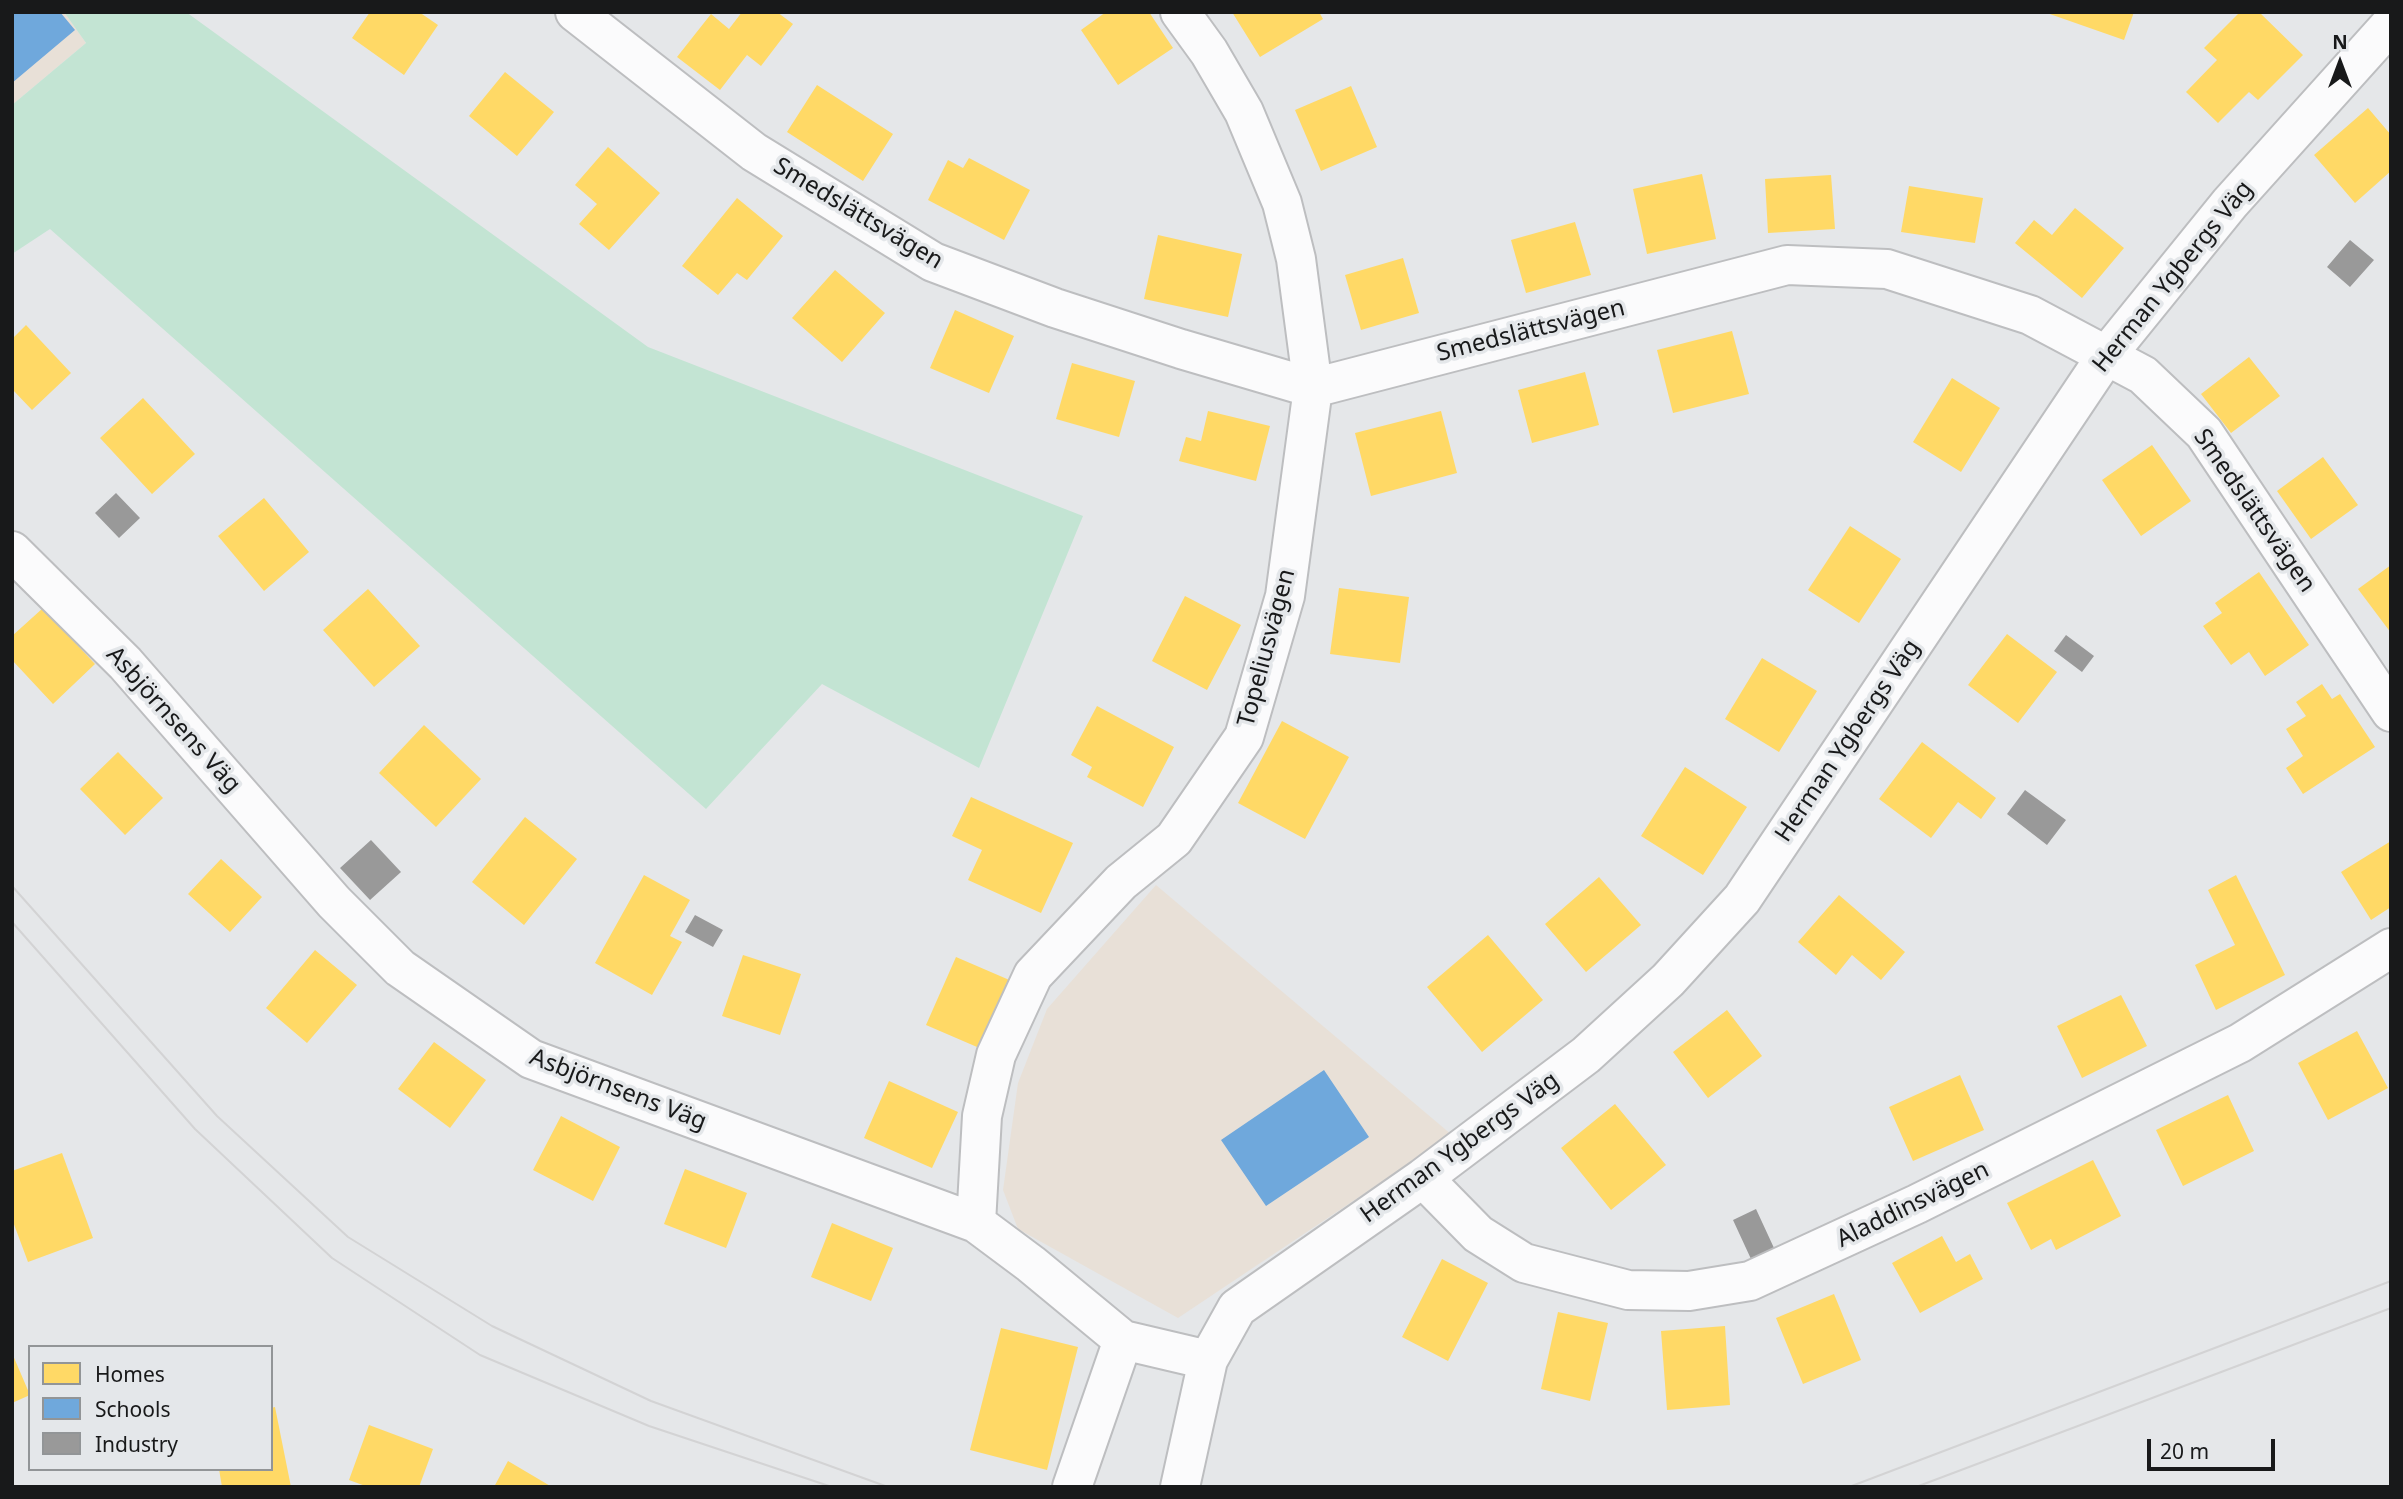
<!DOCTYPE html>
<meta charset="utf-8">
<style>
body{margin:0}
#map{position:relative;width:2403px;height:1499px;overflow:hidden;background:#e5e7e9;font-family:"Noto Sans",sans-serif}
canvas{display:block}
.frame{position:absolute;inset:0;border:14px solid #18191a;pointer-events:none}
.legend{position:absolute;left:28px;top:1345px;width:245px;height:126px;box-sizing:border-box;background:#e4e7ea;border:2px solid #929597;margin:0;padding:9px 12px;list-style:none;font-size:21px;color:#18191a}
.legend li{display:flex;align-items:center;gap:14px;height:35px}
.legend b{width:35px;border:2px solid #929597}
.north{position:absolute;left:2305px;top:28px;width:70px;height:70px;-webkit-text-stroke:5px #e4e7ea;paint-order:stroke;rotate:0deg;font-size:19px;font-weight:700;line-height:28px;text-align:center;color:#18191a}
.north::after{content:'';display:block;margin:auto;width:24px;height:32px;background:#18191a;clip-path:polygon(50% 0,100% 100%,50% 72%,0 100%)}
.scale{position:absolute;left:2147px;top:1439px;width:128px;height:32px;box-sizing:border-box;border:4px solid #18191a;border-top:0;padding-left:9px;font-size:21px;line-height:24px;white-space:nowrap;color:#18191a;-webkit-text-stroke:5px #e4e7ea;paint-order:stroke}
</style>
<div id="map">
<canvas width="2403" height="1499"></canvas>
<div class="frame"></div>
<ul class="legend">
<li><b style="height:19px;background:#ffd966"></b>Homes</li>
<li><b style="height:19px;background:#6fa8dc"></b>Schools</li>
<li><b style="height:19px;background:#999"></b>Industry</li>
</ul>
<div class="north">N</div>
<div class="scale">20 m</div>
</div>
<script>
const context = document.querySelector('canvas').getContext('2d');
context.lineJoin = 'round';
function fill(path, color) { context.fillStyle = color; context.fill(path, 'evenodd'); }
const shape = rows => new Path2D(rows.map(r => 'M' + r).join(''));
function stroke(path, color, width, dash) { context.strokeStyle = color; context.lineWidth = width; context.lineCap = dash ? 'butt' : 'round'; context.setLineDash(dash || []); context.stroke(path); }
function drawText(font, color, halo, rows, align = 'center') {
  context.font = font + ' "Noto Sans",sans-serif'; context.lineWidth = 7; context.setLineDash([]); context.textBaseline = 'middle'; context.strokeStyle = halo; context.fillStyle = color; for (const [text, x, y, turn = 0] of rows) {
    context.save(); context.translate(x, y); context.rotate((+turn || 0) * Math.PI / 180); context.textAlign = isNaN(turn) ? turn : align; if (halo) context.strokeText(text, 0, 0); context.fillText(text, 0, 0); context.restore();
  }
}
fill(shape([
 [12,12,64,12,86,43,12,105],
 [1156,885,1452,1135,1178,1318,1018,1229,1003,1190,1018,1083,1047,1009]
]), '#e8e0d7');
fill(shape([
 [64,12,186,12,648,347,1083,516,979,768,822,684,706,809,50,229,12,254,12,105,86,43]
]), '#c3e4d3');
fill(shape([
 [370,12,419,12,438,25,404,75,352,38],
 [742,12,777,12,793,24,761,66,747,55,720,90,677,57,711,14,729,29],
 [1106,12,1149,12,1173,48,1118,85,1081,30],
 [1232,12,1319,12,1323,19,1260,57],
 [2044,12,2134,12,2124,40],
 [2240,12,2259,12,2303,55,2258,100,2249,92,2218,123,2186,92,2217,60,2204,48],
 [505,72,554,112,517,156,469,116],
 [817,85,893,134,863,181,787,132],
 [1351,86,1377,147,1321,171,1295,110],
 [2368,108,2391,135,2391,171,2355,203,2314,155],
 [608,147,660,193,609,250,579,224,597,204,575,185],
 [969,158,1030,190,1004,240,928,200,948,160,963,168],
 [1702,174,1716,239,1647,254,1633,189],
 [1831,175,1835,229,1768,233,1765,179],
 [1909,186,1983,198,1975,243,1901,232],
 [737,198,783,236,747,280,737,273,718,295,682,266],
 [2075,208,2124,248,2082,298,2015,243,2034,220,2052,235],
 [1575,222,1591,275,1526,293,1511,240],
 [1158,235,1242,254,1228,317,1144,299],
 [1403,258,1419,313,1361,330,1345,275],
 [835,270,885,313,842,362,792,318],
 [955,310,1014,336,989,393,930,368],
 [26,325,71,373,32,410,12,389,12,339],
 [1732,331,1749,394,1673,413,1657,350],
 [2249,357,2280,396,2231,433,2201,394],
 [1072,363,1135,381,1119,437,1056,419],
 [1585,372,1599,425,1532,443,1518,390],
 [1952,378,2000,408,1961,472,1913,442],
 [143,398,195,454,152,494,100,438],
 [1208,411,1270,426,1256,481,1179,461,1186,437,1201,441],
 [1441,411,1457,473,1371,496,1355,433],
 [2152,445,2191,501,2141,536,2102,480],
 [2323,457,2358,505,2311,539,2277,491],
 [264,498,309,552,264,591,218,536],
 [1850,526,1901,559,1859,623,1808,590],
 [2391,565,2391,633,2358,589],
 [2259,572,2309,645,2265,676,2249,652,2231,665,2203,626,2222,613,2215,603],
 [1339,588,1409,597,1400,663,1330,654],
 [368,589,420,646,374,687,323,630],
 [1185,596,1241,625,1207,690,1152,661],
 [43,608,95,664,53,704,12,660,12,636],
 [2007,634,2057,672,2018,723,1968,685],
 [1762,658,1817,691,1779,752,1725,719],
 [2322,684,2332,699,2340,694,2375,747,2303,794,2286,768,2303,756,2286,729,2306,716,2296,702],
 [1097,706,1174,747,1143,807,1087,777,1092,767,1071,755],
 [1282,721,1349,757,1305,839,1238,803],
 [424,725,481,779,436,827,379,773],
 [1922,742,1996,798,1981,819,1958,802,1931,838,1879,799],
 [118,752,163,798,125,835,80,789],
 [1685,767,1747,807,1703,875,1641,836],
 [971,797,1073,843,1041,913,968,880,982,850,952,836],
 [525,817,577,859,524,925,472,882],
 [2391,841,2391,907,2371,920,2341,872],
 [221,859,262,897,230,932,188,894],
 [644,875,690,900,670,936,682,942,652,995,595,963],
 [2236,875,2285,975,2216,1010,2195,965,2235,945,2208,890],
 [1599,877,1641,925,1586,972,1545,924],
 [1839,895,1905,952,1881,980,1852,955,1836,975,1798,942],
 [1488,935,1543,1000,1482,1052,1427,987],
 [315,950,357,985,307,1043,266,1008],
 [743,955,801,974,780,1035,722,1016],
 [956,957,1014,982,984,1050,926,1025],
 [2121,995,2147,1046,2082,1078,2057,1026],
 [1727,1010,1762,1056,1708,1098,1673,1052],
 [2357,1031,2388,1088,2328,1120,2298,1063],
 [434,1042,486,1080,450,1128,398,1089],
 [1960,1075,1984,1130,1913,1161,1889,1107],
 [889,1081,958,1112,932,1168,864,1138],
 [2228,1095,2254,1151,2183,1186,2156,1130],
 [1615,1104,1666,1165,1611,1210,1561,1148],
 [561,1116,620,1147,593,1201,533,1170],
 [62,1153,93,1238,28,1262,12,1219,12,1171],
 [2093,1160,2121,1216,2056,1250,2051,1239,2031,1250,2007,1203],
 [685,1169,747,1193,726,1248,664,1224],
 [832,1223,893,1248,871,1301,811,1277],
 [1942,1236,1956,1262,1970,1254,1983,1279,1920,1313,1892,1263],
 [1442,1259,1488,1283,1448,1361,1402,1337],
 [1834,1294,1861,1360,1803,1384,1776,1318],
 [1558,1312,1608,1323,1590,1401,1541,1389],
 [1725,1326,1730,1405,1667,1410,1661,1331],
 [1001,1328,1078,1347,1047,1470,970,1450],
 [12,1353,30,1395,12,1403],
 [275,1407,291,1487,222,1487,219,1469,271,1469,271,1408],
 [369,1425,433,1449,419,1487,368,1487,349,1480],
 [508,1461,552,1487,494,1487]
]), '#ffd966');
fill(shape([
 [12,12,60,12,75,30,12,83],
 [1324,1070,1369,1137,1266,1206,1221,1140]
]), '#6fa8dc');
fill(shape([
 [2350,240,2374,260,2350,287,2327,267],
 [116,493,140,518,119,538,95,513],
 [2066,635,2094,656,2082,672,2054,651],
 [2025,790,2066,820,2047,845,2007,814],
 [371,840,401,872,370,900,340,868],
 [695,915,723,930,713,947,685,932],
 [1756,1209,1774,1248,1751,1259,1733,1220]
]), '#999');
const minor = shape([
 [575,12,754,152,933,262,1055,308,1181,349,1313,388,1787,265,1887,269,2030,315,2143,375,2204,433,2391,712],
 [12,551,125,663,334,902,400,968,531,1059,976,1223,1031,1264,1123,1340,1208,1360],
 [1423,1178,1478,1234,1524,1263,1628,1290,1689,1291,1750,1281,1917,1204,2240,1043,2391,948],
 [976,1223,982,1116,996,1055,1033,975,1121,882,1174,839,1244,737,1285,596,1313,388,1296,259,1282,203,1244,112,1209,52,1180,12],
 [1072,1487,1123,1340],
 [1180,1487,1208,1360,1237,1308,1423,1178,1586,1055,1668,980,1742,899,2106,356,2230,203,2391,24]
]);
stroke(minor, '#bdbec0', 42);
stroke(minor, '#fbfbfc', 38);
stroke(shape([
 [12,886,217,1116,348,1237,492,1326,651,1401,888,1487],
 [12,922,195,1129,332,1258,480,1355,649,1426,832,1487],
 [1849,1487,2391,1281],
 [1916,1487,2391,1308]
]), '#d3d3d4', 2);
drawText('24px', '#18191a', '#e4e7ea', [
 ["Smedslättsvägen",858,214,31],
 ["Herman Ygbergs Väg",2173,277,-51],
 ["Smedslättsvägen",1531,331,-14],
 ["Smedslättsvägen",2254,511,55],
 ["Topeliusvägen",1267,648,-75],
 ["Asbjörnsens Väg",173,720,48],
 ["Herman Ygbergs Väg",1848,741,-56],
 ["Asbjörnsens Väg",618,1090,21],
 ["Herman Ygbergs Väg",1460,1148,-36],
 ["Aladdinsvägen",1913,1205,-26]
]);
</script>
